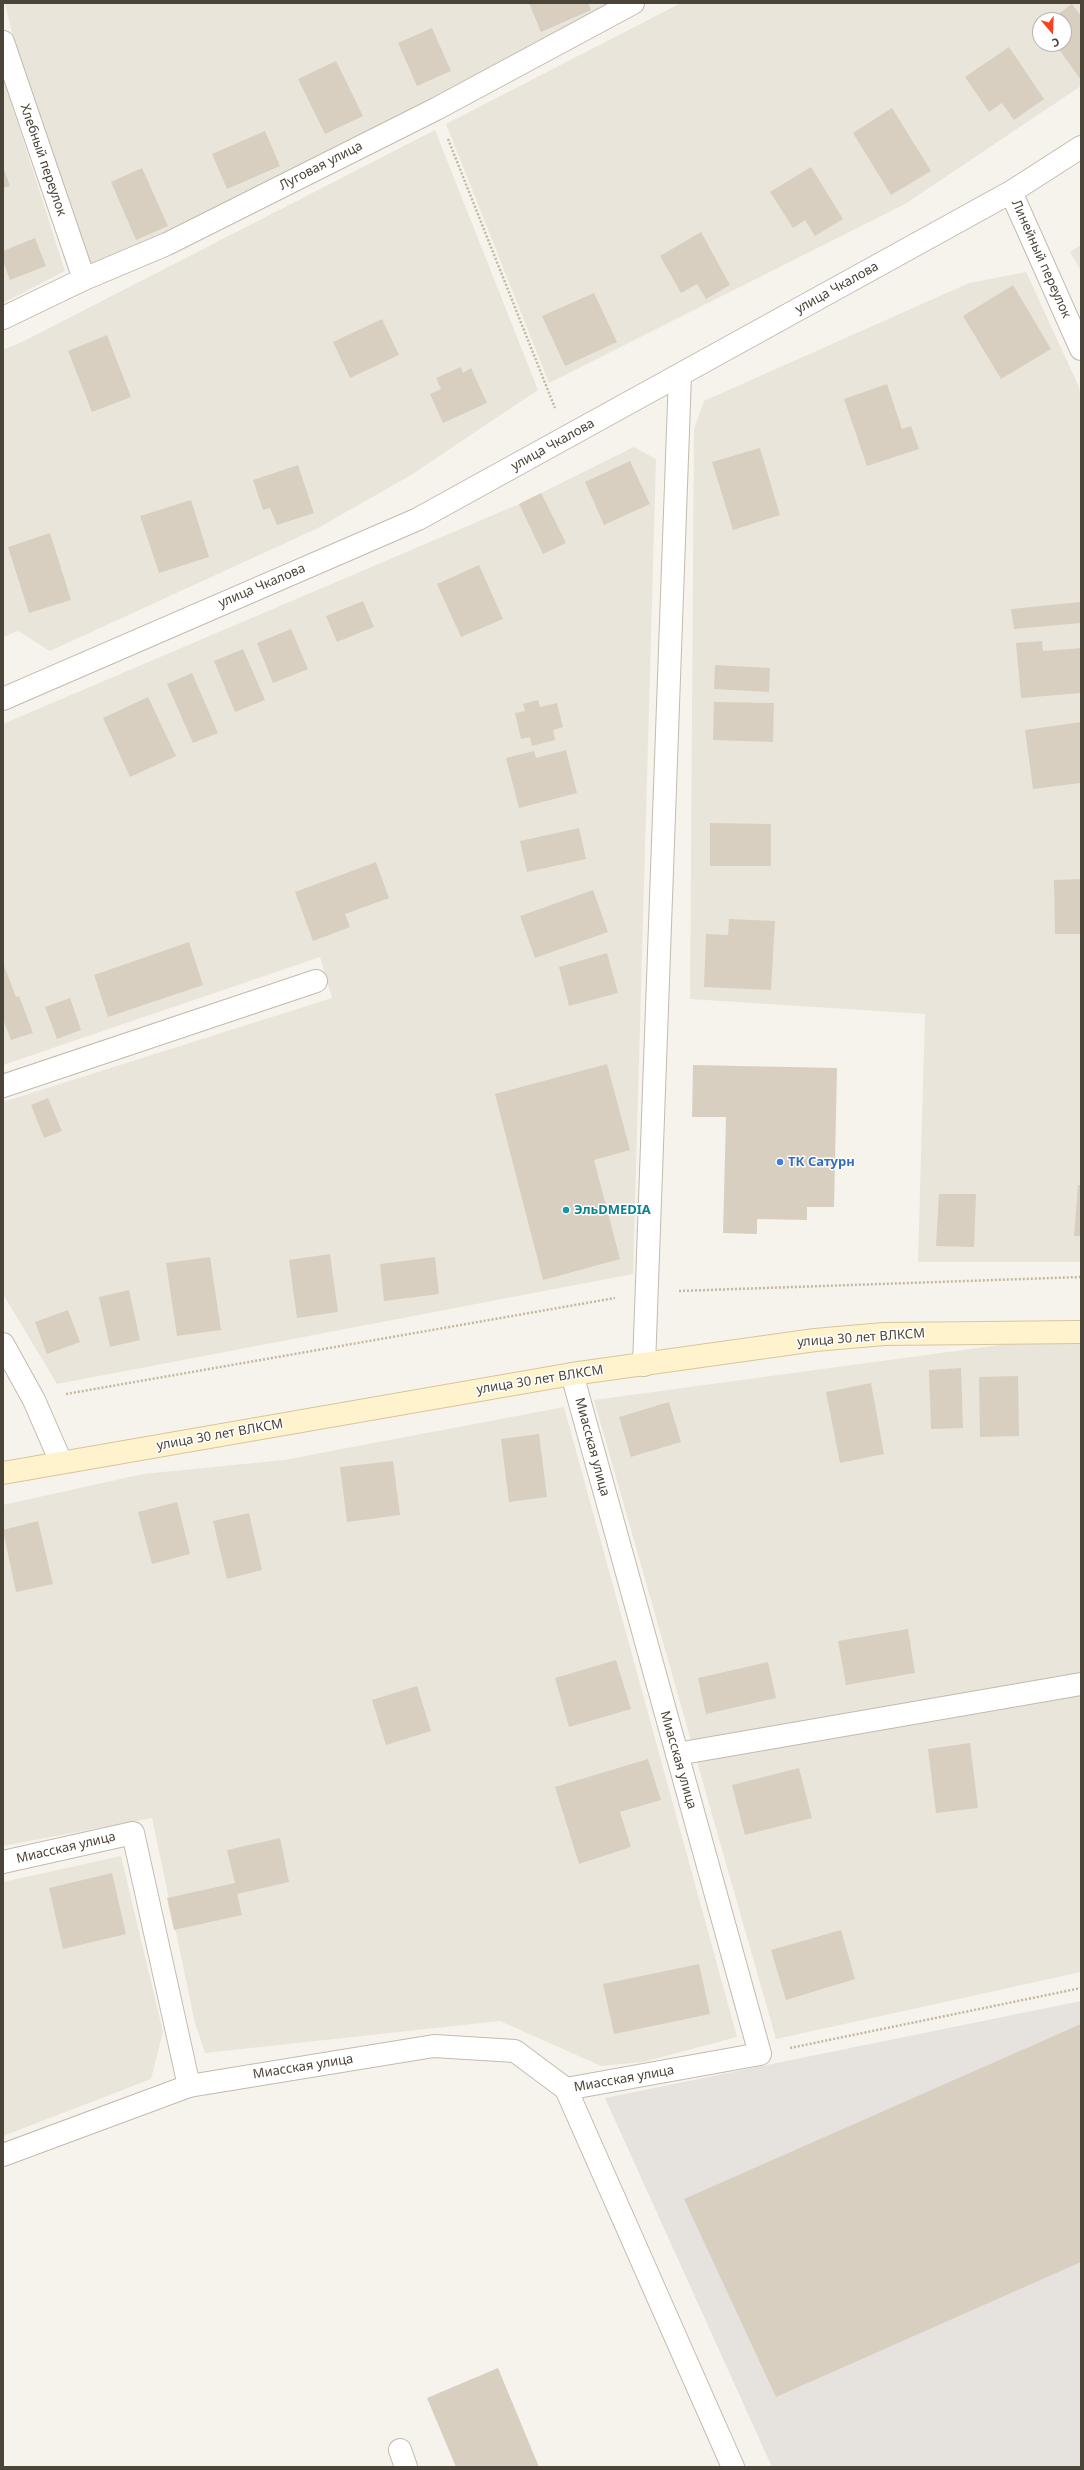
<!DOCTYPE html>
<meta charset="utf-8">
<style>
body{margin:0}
#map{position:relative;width:1084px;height:2470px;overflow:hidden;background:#f6f3ec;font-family:"Noto Sans",sans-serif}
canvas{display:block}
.frame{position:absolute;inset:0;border:4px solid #4b4439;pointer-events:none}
.north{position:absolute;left:1032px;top:12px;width:40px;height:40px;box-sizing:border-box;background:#fff;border:1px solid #b7b4b0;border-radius:50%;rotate:161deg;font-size:11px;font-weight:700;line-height:16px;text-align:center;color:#4b4439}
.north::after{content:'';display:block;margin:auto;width:14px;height:18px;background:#fc3f1d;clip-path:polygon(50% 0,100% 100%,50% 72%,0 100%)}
</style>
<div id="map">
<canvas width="1084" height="2470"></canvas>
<div class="frame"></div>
<div class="north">С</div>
</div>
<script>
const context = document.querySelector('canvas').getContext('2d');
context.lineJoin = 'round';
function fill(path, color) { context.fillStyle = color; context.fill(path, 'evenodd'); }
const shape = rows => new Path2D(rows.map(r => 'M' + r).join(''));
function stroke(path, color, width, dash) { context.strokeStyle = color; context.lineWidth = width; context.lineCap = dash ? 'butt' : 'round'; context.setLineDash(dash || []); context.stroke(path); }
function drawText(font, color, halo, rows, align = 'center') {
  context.font = font + ' "Noto Sans",sans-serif'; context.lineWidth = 3; context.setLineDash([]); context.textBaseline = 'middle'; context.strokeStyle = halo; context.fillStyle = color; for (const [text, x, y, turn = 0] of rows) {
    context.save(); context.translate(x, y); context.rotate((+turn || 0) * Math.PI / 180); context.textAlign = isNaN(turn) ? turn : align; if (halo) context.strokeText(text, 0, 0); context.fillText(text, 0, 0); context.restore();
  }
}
fill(shape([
 [5,3,613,3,533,48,216,210,91,264,21,71],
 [681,3,1081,3,1081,86,905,204,549,383,446,124],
 [1040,20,1064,20,1064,44,1040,44],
 [3,77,65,271,3,303],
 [435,130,538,390,411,475,318,528,50,651,18,631,3,637,3,350,26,340],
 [1081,245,1081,271,1070,252],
 [1026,272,1079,387,1081,403,1081,1262,918,1262,925,1014,690,999,694,429,704,401,969,283],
 [634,447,656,459,633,1274,57,1384,3,1294,3,1102,332,998,320,957,3,1065,3,724,519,504],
 [1044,1339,1081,1340,1081,1972,776,2039,594,1400],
 [564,1407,737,2037,643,2062,601,2066,500,2021,205,2053,195,2023,152,1818,3,1846,3,1505,143,1474,284,1460],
 [121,1856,163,2032,151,2079,3,2136,3,1882]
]), '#eae5da');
fill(shape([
 [1081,2001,1081,2467,772,2467,605,2098]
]), '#e6e2dd');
fill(shape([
 [529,3,588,3,591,10,541,32],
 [1072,4,1081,16,1081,80,1055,44,1064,44,1064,20,1050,20],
 [432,28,451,71,417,86,398,43],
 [1009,47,1044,99,1014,120,1002,103,989,112,965,77],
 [336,61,363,116,325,134,298,79],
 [892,108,931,171,891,195,853,133],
 [265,131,280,166,227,189,212,154],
 [3,167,10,186,3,188],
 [811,167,843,219,815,236,805,220,793,228,770,192],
 [142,168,168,226,136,240,111,182],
 [701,232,730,285,706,299,697,284,681,293,660,256],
 [35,238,46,266,10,280,3,261,3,251],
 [1013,285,1051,349,1001,379,963,316],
 [594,293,617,342,565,366,542,316],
 [382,319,399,355,350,378,333,342],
 [107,335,131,397,92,412,68,351],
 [461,367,463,373,471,368,487,403,443,423,430,394,441,389,436,378],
 [887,384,902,429,911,426,919,449,867,466,844,399],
 [760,448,780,515,733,530,712,462],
 [630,461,650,504,604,525,585,482],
 [298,465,314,513,277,525,270,508,263,510,253,480],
 [541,493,566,543,543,554,519,504],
 [191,500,209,557,159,573,140,516],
 [50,533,71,600,29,613,8,547],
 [479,565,503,619,461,637,437,584],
 [363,601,374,627,337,642,326,616],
 [1081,602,1081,623,1014,629,1011,609],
 [291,629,308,669,273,683,257,643],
 [1042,641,1043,651,1081,648,1081,693,1021,698,1016,643],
 [243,649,265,700,235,712,214,661],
 [715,665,770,668,769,692,714,689],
 [192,673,218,733,193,743,167,684],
 [148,697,176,756,130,777,103,718],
 [538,700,540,707,557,703,563,727,553,730,555,740,532,746,530,737,521,739,515,713,525,711,523,704],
 [714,702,774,703,773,742,713,740],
 [1081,722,1081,783,1033,789,1025,730],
 [566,750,577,793,519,808,506,758,534,751,536,758],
 [710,823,771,824,771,866,710,866],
 [579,828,586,859,527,872,520,841],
 [376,862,389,898,345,914,350,927,313,941,295,892],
 [1081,879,1081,934,1055,934,1054,880],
 [593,890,608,932,535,958,520,916],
 [729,919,775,921,771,990,704,987,706,934,728,935],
 [189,942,203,985,108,1017,94,975],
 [607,953,618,993,569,1006,559,967],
 [3,963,16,997,19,996,33,1033,11,1040,3,1019],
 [70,998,81,1030,57,1039,45,1007],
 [607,1064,630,1150,594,1160,620,1259,543,1280,495,1094],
 [693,1065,837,1068,834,1207,807,1207,807,1220,757,1219,757,1234,723,1233,726,1117,692,1117],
 [48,1098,62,1131,44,1138,31,1105],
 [1078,1185,1081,1185,1081,1236,1074,1236],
 [939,1194,976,1194,974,1247,936,1246],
 [330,1254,338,1312,297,1318,289,1260],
 [210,1257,221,1330,177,1336,166,1263],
 [435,1257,439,1294,384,1301,380,1264],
 [129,1290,140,1340,110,1347,99,1297],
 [68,1310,80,1342,47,1354,35,1322],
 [961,1368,963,1428,931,1429,929,1370],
 [1018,1376,1019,1436,980,1437,979,1377],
 [871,1383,884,1454,840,1463,826,1392],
 [669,1402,681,1442,631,1457,619,1417],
 [539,1434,547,1497,509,1502,501,1439],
 [393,1461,400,1515,347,1522,340,1467],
 [177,1502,190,1554,152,1564,138,1512],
 [249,1513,262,1570,227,1579,213,1521],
 [38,1521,53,1584,16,1592,3,1530],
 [908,1629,915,1673,846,1685,838,1641],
 [616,1660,631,1709,569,1727,555,1678],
 [768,1662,776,1698,706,1714,698,1678],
 [417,1686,431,1731,386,1745,372,1700],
 [970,1743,978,1808,936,1813,928,1749],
 [648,1759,661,1800,620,1812,631,1847,579,1864,555,1787],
 [799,1768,812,1818,745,1835,732,1785],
 [280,1838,289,1882,237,1894,242,1915,174,1930,167,1898,235,1883,227,1850],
 [112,1873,126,1934,63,1949,49,1888],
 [841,1930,855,1979,786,2000,771,1950],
 [699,1964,710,2014,614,2034,603,1984],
 [1081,2024,1081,2262,776,2397,684,2199],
 [498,2368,539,2467,456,2467,427,2398]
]), '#d8cfc1');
const lane = shape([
 [3,1086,316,981],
 [3,1344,34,1400,61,1462],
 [644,1365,680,375],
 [677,1754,1081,1684],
 [566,2089,733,2467],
 [3,2155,189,2086],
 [400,2450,406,2467]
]);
const street = shape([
 [3,42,84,279],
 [1011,192,1081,349],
 [3,318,84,279,167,244,436,109,633,3],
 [3,699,418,519,1011,192,1081,147],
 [3,1862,133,1833,189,2086,434,2046,515,2051,566,2089,760,2054,572,1374]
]);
const secondary = shape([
 [3,1473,572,1374,815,1340,884,1334,1081,1332]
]);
stroke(lane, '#c2bbae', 24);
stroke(street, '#c2bbae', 24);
stroke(secondary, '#d6c79b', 24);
stroke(shape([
 [448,139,555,408],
 [679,1291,1081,1277],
 [66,1394,615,1298],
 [790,2048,1081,1988]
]), '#c4b79f', 2.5, [2, 2]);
stroke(lane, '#fff', 22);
stroke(street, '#fff', 22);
stroke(secondary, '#fff3cd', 22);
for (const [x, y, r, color] of [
 [780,1162,4,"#3f7fe0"],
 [566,1210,4,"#0f9aa8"]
]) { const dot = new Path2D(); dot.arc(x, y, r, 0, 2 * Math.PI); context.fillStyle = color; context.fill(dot); stroke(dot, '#fff', 1.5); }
drawText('13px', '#4b4439', '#fff', [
 ["Хлебный переулок",43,160,71],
 ["Луговая улица",321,166,-27],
 ["Линейный переулок",1041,259,66],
 ["улица Чкалова",837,288,-29],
 ["улица Чкалова",553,445,-29],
 ["улица Чкалова",262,586,-23],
 ["улица 30 лет ВЛКСМ",861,1338,-4],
 ["улица 30 лет ВЛКСМ",540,1380,-9],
 ["улица 30 лет ВЛКСМ",220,1435,-10],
 ["Миасская улица",592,1447,75],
 ["Миасская улица",678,1760,74],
 ["Миасская улица",66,1848,-13],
 ["Миасская улица",303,2067,-9],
 ["Миасская улица",624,2079,-10]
]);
drawText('bold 13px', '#366cbe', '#fff', [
 ["ТК Сатурн",788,1162]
], 'left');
drawText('bold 13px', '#0d838f', '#fff', [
 ["ЭльDMEDIA",574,1210]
], 'left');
</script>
